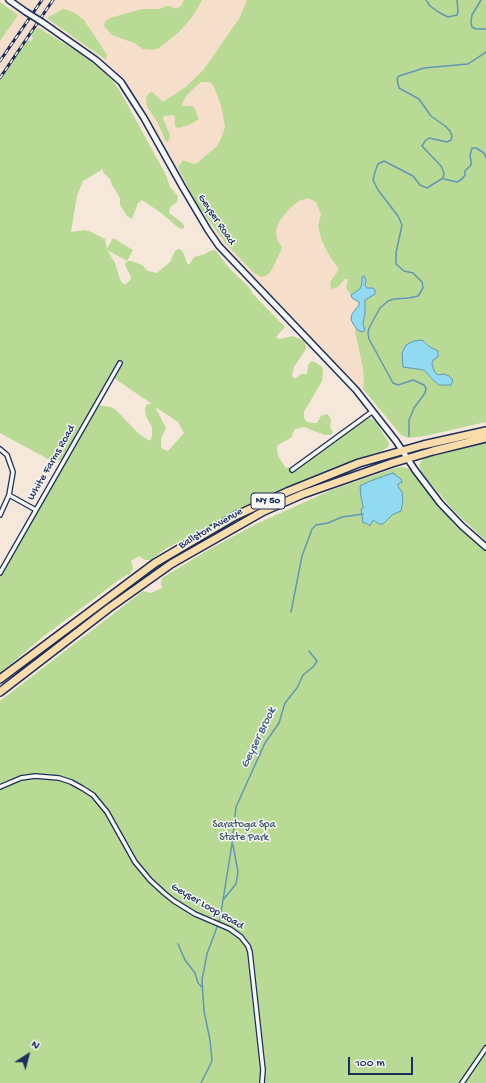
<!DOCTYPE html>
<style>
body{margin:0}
#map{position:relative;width:486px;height:1083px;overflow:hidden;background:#f5e8da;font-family:"Gochi Hand",sans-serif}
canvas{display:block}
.north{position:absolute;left:8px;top:1035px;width:40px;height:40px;-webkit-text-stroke:3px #f6f6f2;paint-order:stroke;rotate:36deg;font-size:11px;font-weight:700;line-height:16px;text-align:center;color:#1b2f5e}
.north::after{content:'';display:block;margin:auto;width:14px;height:18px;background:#1b2f5e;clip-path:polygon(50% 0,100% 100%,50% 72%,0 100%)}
.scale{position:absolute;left:348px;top:1057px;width:65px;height:18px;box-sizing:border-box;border:2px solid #1b2f5e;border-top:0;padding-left:5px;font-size:12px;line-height:14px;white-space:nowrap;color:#1b2f5e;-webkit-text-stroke:3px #f6f6f2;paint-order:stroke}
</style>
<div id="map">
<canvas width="486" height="1083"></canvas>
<div class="north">N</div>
<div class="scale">100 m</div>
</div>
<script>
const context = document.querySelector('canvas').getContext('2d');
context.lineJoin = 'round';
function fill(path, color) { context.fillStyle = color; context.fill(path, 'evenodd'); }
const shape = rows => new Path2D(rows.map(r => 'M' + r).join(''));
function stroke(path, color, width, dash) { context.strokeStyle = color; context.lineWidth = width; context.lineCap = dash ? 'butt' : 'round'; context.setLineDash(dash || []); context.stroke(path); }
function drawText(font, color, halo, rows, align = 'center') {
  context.font = font + ' "Gochi Hand",sans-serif'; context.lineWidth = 3; context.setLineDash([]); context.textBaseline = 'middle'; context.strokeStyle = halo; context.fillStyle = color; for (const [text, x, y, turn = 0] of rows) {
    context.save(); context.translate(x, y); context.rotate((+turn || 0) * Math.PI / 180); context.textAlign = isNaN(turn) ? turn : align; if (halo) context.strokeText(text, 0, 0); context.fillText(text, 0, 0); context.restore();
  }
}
fill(shape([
 [15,0,388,0,352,249,368,380,363,393,291,319,215,236,202,219,137,96,115,71],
 [13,7,45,29,0,95,0,25]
]), '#f5deca');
fill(shape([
 [184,0,202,0,193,16,178,33,159,48,154,50,143,49,134,43,112,35,104,26,105,21,110,18,142,9,160,9,165,6,171,6,176,9,181,6],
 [247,0,486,0,486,422,425,436,408,438,401,435,363,389,364,380,363,368,355,331,357,330,362,332,365,312,365,300,374,294,373,288,367,288,365,285,366,280,362,277,362,283,360,289,351,295,346,288,348,279,345,279,338,287,332,289,330,286,331,281,338,271,338,268,329,255,322,241,318,226,321,214,316,202,308,198,299,201,290,208,280,220,276,230,277,240,282,247,280,253,271,271,267,275,261,277,254,273,229,247,197,205,178,167,183,160,194,164,197,163,217,146,221,139,225,127,221,105,214,87,210,82,201,82,196,86,186,96,182,104,182,106,191,106,194,107,199,119,189,125,178,128,175,126,175,117,173,115,164,116,163,119,170,135,169,140,167,142,166,142,158,123,147,107,146,98,149,93,152,92,163,102,187,86,204,69,239,19],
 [425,341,430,347,433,360,432,363,434,371,438,375,444,374,445,384,439,385,434,381,424,370,418,369],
 [0,2,18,15,0,41],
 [63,9,68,10,76,14,84,20,107,55,106,60,47,18],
 [38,28,41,29,76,51,97,66,113,81,120,91,166,175,170,187,178,196,177,202,170,207,169,213,180,221,184,225,184,228,181,229,179,228,161,213,142,200,138,203,132,219,127,216,120,205,120,198,112,185,110,179,103,172,103,169,83,181,77,196,71,232,84,230,89,231,105,239,107,249,113,238,133,250,127,261,107,250,115,263,120,279,123,284,126,284,130,280,131,277,125,265,126,262,129,261,131,261,142,265,148,271,157,273,170,262,175,251,178,249,180,249,183,252,187,263,189,265,194,257,205,254,210,251,215,250,230,269,247,285,251,290,252,293,285,327,276,337,279,339,293,336,304,341,306,346,306,349,294,367,292,375,293,378,296,378,301,374,307,374,308,365,312,361,315,362,322,367,323,372,322,381,304,412,304,418,307,422,314,423,317,423,321,416,327,414,331,419,330,427,333,432,331,435,325,435,304,427,295,429,292,434,292,437,278,445,277,447,278,456,286,468,288,467,294,472,366,419,370,418,376,422,389,443,388,447,381,451,335,467,259,499,198,531,162,551,151,560,145,560,139,556,131,561,133,568,130,574,123,577,44,636,0,673,0,577,48,492,50,490,62,468,63,460,54,461,48,459,0,433,0,78,25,40,31,41,33,39,31,33,33,31],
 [111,376,152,404,147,404,145,409,146,416,152,427,152,436,150,441,139,434,115,409,110,407,98,405,96,403,104,385],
 [155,407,178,422,184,433,168,451,163,449,161,447,161,438,166,428],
 [486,443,486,541,453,510,422,473,419,465,422,460,425,457],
 [403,467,409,469,448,515,486,551,486,1083,0,1083,0,701,143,591,151,593,162,588,161,583,162,578,208,550,256,524,329,491,395,468]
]), '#b8da94');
const water = shape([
 [364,276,366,280,365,285,367,288,373,288,375,290,375,294,365,300,365,312,363,324,365,330,362,332,357,330,351,320,352,314,359,305,359,302,352,298,351,295,360,289,362,283,362,277,364,276],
 [422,340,430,347,438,351,438,357,433,360,432,363,434,371,438,375,444,374,449,376,453,380,451,385,439,385,434,381,424,370,403,367,402,353,406,345,414,341,422,340],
 [393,473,401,479,402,482,398,484,398,486,402,492,403,501,401,511,392,515,383,524,379,524,373,520,370,526,366,523,363,523,361,509,363,508,363,506,361,497,360,486,370,481,393,473]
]);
fill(water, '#91daf2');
stroke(water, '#6296b7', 1);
stroke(shape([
 [426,0,430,6,440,13,448,17,457,15,458,11,457,0],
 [481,0,472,15,471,22,472,27,476,29,486,29],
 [444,179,457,182,462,179,465,175,465,171,471,165,471,161,470,155,472,148,476,148,484,153,486,158],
 [409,436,409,420,414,408,425,393,426,388,424,385,413,380,398,385,393,383,369,339,368,333,369,328,380,308,388,301,394,299,409,298,418,296,423,288,422,282,413,273,404,271,396,264,396,253,402,225,398,216,378,190,373,180,375,172,378,164,384,161,413,176,420,185,427,188,443,178,444,173,441,166,422,146,425,141,429,138,447,142,451,140,452,136,450,131,445,126,431,116,419,99,399,88,397,79,399,76,424,68,468,64,486,52],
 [291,612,302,556,312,529,316,525,328,523,342,517,363,514],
 [223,900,236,884,238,872,233,845],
 [178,944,185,960,195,973,198,983,202,987],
 [201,1083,212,1061,210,1040,204,1011,202,980,207,954,220,919,232,844,236,807,265,743,279,723,285,703,297,688,303,675,314,666,317,661,309,651]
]), '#6296b7', 1.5);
const street = shape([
 [0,449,7,455,13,472,9,495,36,510],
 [292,470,373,411],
 [0,515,9,495],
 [0,573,120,363],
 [0,787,21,778,35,776,59,778,71,782,82,788,93,795,107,812,135,862,150,880,164,893,174,901,195,914,230,929,241,937,248,946,250,952,263,1070,262,1083],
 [462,1083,486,1048]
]);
const secondary = shape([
 [9,0,26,12],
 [42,22,96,60,121,82,144,118,182,186,208,230,219,246,356,390,396,441,415,470,440,503,462,526,486,547]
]);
const highway = shape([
 [0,679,155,563,235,516,287,492,359,463,423,445,486,431],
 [0,692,109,608,171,564,264,511,303,494,392,463,433,451,486,438]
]);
stroke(street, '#1b2f5e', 6);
stroke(secondary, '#1b2f5e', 8);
stroke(highway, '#1b2f5e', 10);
stroke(street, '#f6f6f2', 3.5);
stroke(secondary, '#f6f6f2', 5);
stroke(highway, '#faddab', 7);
const rail = shape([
 [0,61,42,0],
 [0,78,53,0]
]);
stroke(rail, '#1b2f5e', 3);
stroke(rail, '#f6f6f2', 1.5, [4.5]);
const secondaryBridge = shape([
 [26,12,42,22]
]);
stroke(secondaryBridge, '#1b2f5e', 8, []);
stroke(secondaryBridge, '#f6f6f2', 5);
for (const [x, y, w] of [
 [268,501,34]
]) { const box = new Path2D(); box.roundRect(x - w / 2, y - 8, w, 16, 3); context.fillStyle = '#f6f6f2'; context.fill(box); stroke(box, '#1b2f5e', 1); }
drawText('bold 10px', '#1b2f5e', null, [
 ["NY 50",268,501]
]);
drawText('11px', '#1b2f5e', '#f6f6f2', [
 ["Geyser Road",216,220,56],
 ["White Farms Road",52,463,-60],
 ["Ballston Avenue",211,529,-30],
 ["Geyser Loop Road",207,907,30]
]);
drawText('11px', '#425a6c', '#f6f6f2', [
 ["Saratoga Spa",244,825],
 ["State Park",244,838]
]);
drawText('italic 12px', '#385a83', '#f6f6f2', [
 ["Geyser Brook",259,738,-64]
]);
</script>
